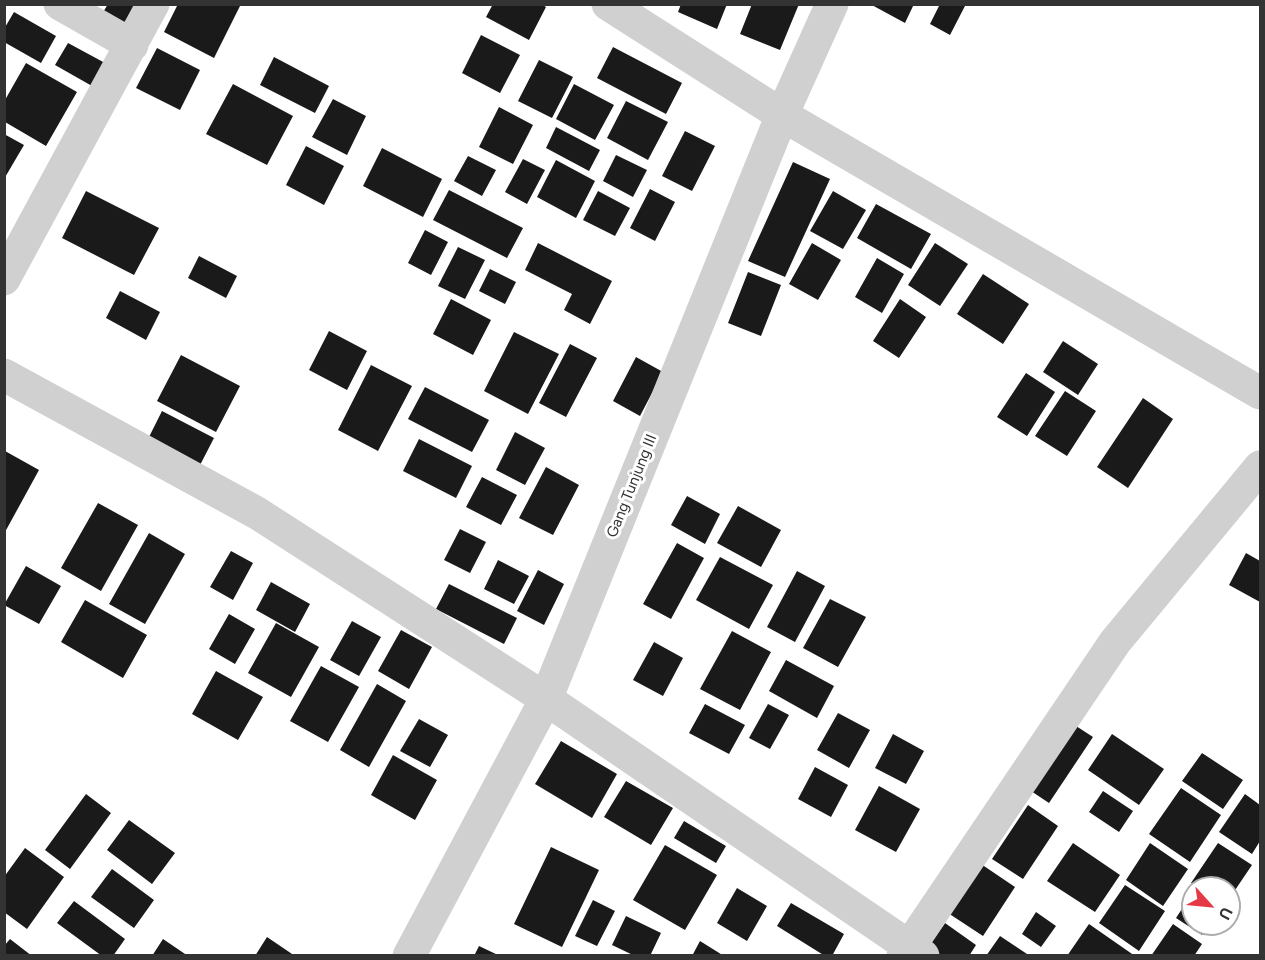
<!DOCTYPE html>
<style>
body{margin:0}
#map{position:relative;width:1265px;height:960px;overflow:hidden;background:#fff;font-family:Figtree,sans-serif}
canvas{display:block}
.frame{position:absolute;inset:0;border:6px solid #333;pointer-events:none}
.north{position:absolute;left:1181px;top:876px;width:60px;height:60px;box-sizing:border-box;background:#fff;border:2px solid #adadad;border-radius:50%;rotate:117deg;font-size:16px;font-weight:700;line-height:24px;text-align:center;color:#333}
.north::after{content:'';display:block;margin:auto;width:21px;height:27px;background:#e63946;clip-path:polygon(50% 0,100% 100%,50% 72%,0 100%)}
</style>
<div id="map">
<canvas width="1265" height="960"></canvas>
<div class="frame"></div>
<div class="north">U</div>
</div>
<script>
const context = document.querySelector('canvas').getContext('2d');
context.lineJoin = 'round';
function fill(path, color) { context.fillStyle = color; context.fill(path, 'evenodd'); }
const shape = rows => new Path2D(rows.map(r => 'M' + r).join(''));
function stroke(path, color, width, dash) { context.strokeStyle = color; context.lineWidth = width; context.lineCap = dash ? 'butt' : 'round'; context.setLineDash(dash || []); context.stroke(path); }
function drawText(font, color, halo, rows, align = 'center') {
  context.font = font + ' Figtree,sans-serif'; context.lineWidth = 6; context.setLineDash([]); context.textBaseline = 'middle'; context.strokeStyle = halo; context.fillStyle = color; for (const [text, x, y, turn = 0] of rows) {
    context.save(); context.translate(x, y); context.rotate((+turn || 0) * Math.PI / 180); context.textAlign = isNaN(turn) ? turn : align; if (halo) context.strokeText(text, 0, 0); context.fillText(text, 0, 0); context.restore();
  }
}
fill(shape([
 [108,4,137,4,124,27,102,14],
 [178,4,241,4,214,58,164,32],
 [493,4,541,4,546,7,529,40,486,17],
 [681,4,727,4,717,29,678,12],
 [752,4,799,4,780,50,740,34],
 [870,4,914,4,905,23],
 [940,4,966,4,950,35,930,24],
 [14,12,56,36,41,63,4,42,4,29],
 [481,35,520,55,500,93,462,73],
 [68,43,105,63,92,86,55,65],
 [613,47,682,83,666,114,597,78],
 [157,48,200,70,180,110,136,88],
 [274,57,329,86,315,113,260,85],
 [539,60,573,77,552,118,518,101],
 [26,63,77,92,46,146,5,122,5,100],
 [233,84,293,116,267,165,206,134],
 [574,84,614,105,595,140,556,119],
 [333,99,366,116,347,155,312,137],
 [626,101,668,122,648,160,607,138],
 [499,107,533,125,513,164,479,147],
 [556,127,600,150,589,171,546,148],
 [685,131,715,146,692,191,662,176],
 [4,134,24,145,4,179],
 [306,146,344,166,324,205,286,185],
 [382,148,442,179,423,217,363,186],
 [616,155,647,170,633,197,603,181],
 [468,156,496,170,482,196,454,181],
 [523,159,545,170,527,204,505,192],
 [556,160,595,181,576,218,537,197],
 [793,162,830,179,785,277,748,261],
 [650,189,675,202,655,241,630,228],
 [449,190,523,228,507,258,433,220],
 [86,191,159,228,134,275,62,238],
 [598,191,630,208,615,236,583,220],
 [833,191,866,210,843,249,810,231],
 [876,204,931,234,911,269,857,238],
 [425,230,448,242,431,275,408,263],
 [538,243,612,281,590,324,564,310,572,294,525,270],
 [812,243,841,260,818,300,789,284],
 [935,243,968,264,940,306,908,285],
 [458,247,485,260,465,299,438,286],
 [199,256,237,276,226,298,188,278],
 [877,258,904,274,882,313,855,297],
 [490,269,516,282,505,304,479,291],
 [748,272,781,285,761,336,728,323],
 [983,274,1029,304,1003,344,957,314],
 [120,291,160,312,146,340,106,318],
 [451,299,491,320,473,355,433,334],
 [900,299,926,317,899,358,873,341],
 [329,331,367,351,347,390,309,370],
 [514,332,559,354,528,414,484,391],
 [1063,341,1098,364,1078,395,1043,372],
 [570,344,597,358,566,417,539,403],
 [181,355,240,386,216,432,157,401],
 [636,357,663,372,640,416,613,401],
 [371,365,412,386,378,451,338,430],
 [1026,373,1055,392,1027,436,997,417],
 [425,387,489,420,472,452,408,419],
 [1065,391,1096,411,1067,456,1035,436],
 [1143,398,1173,419,1128,488,1097,467],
 [162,411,214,438,198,469,146,443],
 [515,432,545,448,525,485,496,470],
 [419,439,472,466,456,498,403,471],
 [5,451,39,470,5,532],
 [546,467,579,485,553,535,519,518],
 [482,477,517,495,501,525,466,507],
 [687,496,720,514,705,544,671,525],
 [98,503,138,525,101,591,61,568],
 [738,506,781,530,761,567,717,543],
 [460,529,486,542,470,573,444,560],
 [149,533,185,554,145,624,109,604],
 [677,543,704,558,671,619,643,604],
 [231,551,253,563,233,600,210,587],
 [1246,553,1260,561,1260,602,1229,585],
 [720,557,773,585,749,629,696,600],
 [498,560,529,576,514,604,484,589],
 [26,566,61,586,39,624,4,605],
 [538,570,564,584,544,625,517,611],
 [797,571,825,586,795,642,767,627],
 [271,582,310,604,295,632,256,610],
 [449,584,517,618,504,644,436,609],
 [830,599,866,617,838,667,803,648],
 [85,600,147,635,123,678,61,642],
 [229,614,255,629,235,664,209,649],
 [352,621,381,637,359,676,330,660],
 [276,623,319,647,291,697,248,673],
 [401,630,432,647,409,689,378,671],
 [732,631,771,652,740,710,700,689],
 [654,642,683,658,663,696,633,680],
 [786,660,834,686,817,718,769,691],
 [321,666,359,687,328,742,290,721],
 [216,671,263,697,238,740,192,714],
 [377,684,406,701,369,767,340,750],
 [705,704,745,725,729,754,689,733],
 [768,704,789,715,770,749,749,738],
 [838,713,870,730,849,768,817,750],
 [419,719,448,735,430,767,400,751],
 [1073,724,1093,737,1049,803,1028,789],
 [893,734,924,751,906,784,875,768],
 [1112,734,1164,769,1139,805,1088,770],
 [561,741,617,774,592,818,535,784],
 [1202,753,1243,780,1223,809,1182,781],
 [393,755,437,780,415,820,371,795],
 [815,767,848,785,831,817,798,799],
 [626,781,673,808,651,845,604,817],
 [879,786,920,809,896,852,855,830],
 [1181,788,1221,815,1190,862,1149,834],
 [1103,791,1133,811,1119,832,1089,812],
 [86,794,111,813,70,869,45,850],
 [1245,794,1260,805,1260,841,1252,854,1219,832],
 [1028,805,1058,826,1023,879,992,859],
 [129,820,175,853,152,884,107,850],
 [684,821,726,846,716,863,674,838],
 [1073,843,1120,875,1095,912,1047,881],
 [1150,843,1188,869,1163,906,1126,880],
 [1218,843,1252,865,1229,899,1229,888,1198,888,1191,883],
 [665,845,717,875,685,930,633,900],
 [551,847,599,870,562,947,514,924],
 [25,848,64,877,27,929,4,912,4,877],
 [981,864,1015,887,983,936,948,913],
 [112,869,154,900,134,928,91,897],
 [1125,885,1165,911,1139,951,1099,923],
 [737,888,767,906,747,941,717,923],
 [1193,892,1193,924,1210,924,1202,935,1176,918],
 [593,900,615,911,597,946,575,936],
 [74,901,125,939,113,956,102,956,57,923],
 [791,903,844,934,832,956,825,956,777,926],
 [1036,912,1056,926,1041,947,1022,934],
 [626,916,661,933,650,956,635,956,612,945],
 [945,923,976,945,969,956,936,956,927,949],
 [1089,924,1135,956,1067,956],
 [1173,924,1202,944,1194,956,1151,956],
 [1000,936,1030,956,986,956],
 [267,937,295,956,255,956],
 [10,939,32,956,4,956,4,946],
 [163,939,188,956,152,956],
 [700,941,724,956,692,956],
 [479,946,500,956,474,956]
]), '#1a1a1a');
stroke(shape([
 [60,4,132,45],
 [608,4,782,115,1260,393],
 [4,279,153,4],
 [4,375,257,513,546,699,923,956],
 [409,956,546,699,782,115,832,4],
 [903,956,1115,642,1260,467]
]), '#d0d0d0', 33);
drawText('15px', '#333', '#fff', [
 ["Gang Tunjung III",632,486,-68]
]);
</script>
